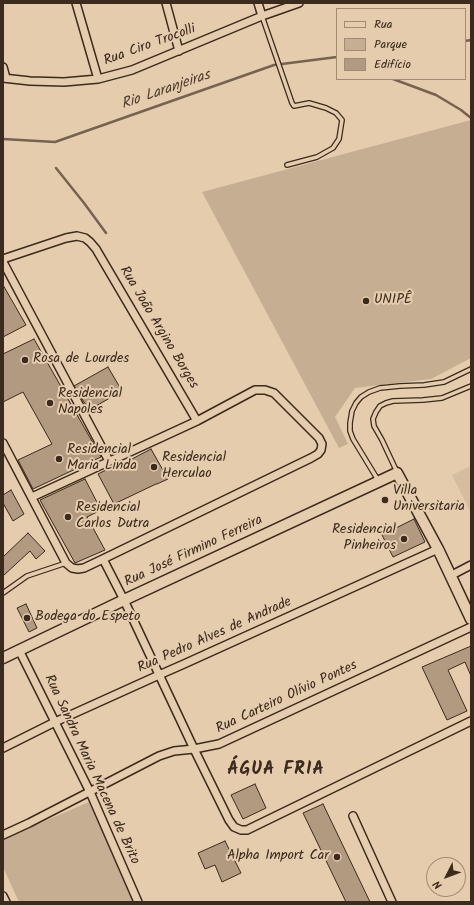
<!DOCTYPE html>
<meta charset="utf-8">
<style>
body{margin:0}
#map{position:relative;width:474px;height:905px;overflow:hidden;background:#e5ccad;font-family:Kalam,sans-serif}
canvas{display:block}
.frame{position:absolute;inset:0;border:4px solid #3b2a1e;pointer-events:none}
.legend{position:absolute;left:336px;top:8px;width:130px;height:72px;box-sizing:border-box;background:#e5ccad;border:1px solid #a18b74;margin:0;padding:5px 7px;list-style:none;font-size:12px;color:#3b2a1e}
.legend li{display:flex;align-items:center;gap:8px;height:20px}
.legend b{width:20px;border:1px solid #a18b74}
.north{position:absolute;left:426px;top:857px;width:40px;height:40px;box-sizing:border-box;background:#e5ccad;border:1px solid #a18b74;border-radius:50%;rotate:228deg;font-size:11px;font-weight:700;line-height:16px;text-align:center;color:#3b2a1e}
.north::after{content:'';display:block;margin:auto;width:14px;height:18px;background:#3b2a1e;clip-path:polygon(50% 0,100% 100%,50% 72%,0 100%)}
</style>
<div id="map">
<canvas width="474" height="905"></canvas>
<div class="frame"></div>
<ul class="legend">
<li><b style="height:5px;background:#e5ccad"></b>Rua</li>
<li><b style="height:11px;background:#c6ae93"></b>Parque</li>
<li><b style="height:11px;background:#b19a80"></b>Edifício</li>
</ul>
<div class="north">N</div>
</div>
<script>
const context = document.querySelector('canvas').getContext('2d');
context.lineJoin = 'round';
function fill(path, color) { context.fillStyle = color; context.fill(path, 'evenodd'); }
const shape = rows => new Path2D(rows.map(r => 'M' + r).join(''));
function stroke(path, color, width, dash) { context.strokeStyle = color; context.lineWidth = width; context.lineCap = dash ? 'butt' : 'round'; context.setLineDash(dash || []); context.stroke(path); }
function drawText(font, color, halo, rows, align = 'center') {
  context.font = font + ' Kalam,sans-serif'; context.lineWidth = 4; context.setLineDash([]); context.textBaseline = 'middle'; context.strokeStyle = halo; context.fillStyle = color; for (const [text, x, y, turn = 0] of rows) {
    context.save(); context.translate(x, y); context.rotate((+turn || 0) * Math.PI / 180); context.textAlign = isNaN(turn) ? turn : align; if (halo) context.strokeText(text, 0, 0); context.fillText(text, 0, 0); context.restore();
  }
}
fill(shape([
 [471,466,471,513,452,475]
]), '#d5bda0');
fill(shape([
 [471,120,471,358,431,379,355,388,335,417,348,444,339,448,202,192],
 [89,802,134,902,19,902,3,867,3,839]
]), '#c6ae93');
stroke(shape([
 [465,41,471,40],
 [393,79,436,95,461,110,471,118],
 [3,139,55,142,274,65,337,57],
 [56,168,84,203,106,233]
]), '#766250', 2.5);
const building = shape([
 [3,285,26,325,3,337,3,285],
 [34,339,101,457,33,489,18,460,52,444,23,392,3,402,3,354,34,339],
 [108,367,122,391,89,410,74,386,108,367],
 [151,449,168,479,157,484,156,484,114,504,98,474,110,468,111,470,151,449],
 [85,479,101,510,87,517,105,550,75,563,40,500,85,479],
 [11,490,24,514,13,521,3,503,3,495,11,490],
 [414,519,425,542,393,557,382,535,414,519],
 [28,533,45,551,36,559,30,551,3,576,3,557,28,533],
 [26,604,37,628,29,632,17,608,26,604],
 [471,646,471,676,465,662,448,670,467,711,447,720,422,667,471,646],
 [255,784,266,808,243,819,231,795,255,784],
 [323,804,370,902,346,902,303,813,323,804],
 [225,841,241,873,222,882,215,865,205,869,198,853,225,841]
]);
fill(building, '#b19a80');
stroke(building, '#3b2a1e', 1);
const lane = shape([
 [262,16,292,103,294,106,309,103,326,108,336,113,342,120,339,139,333,148,317,157,287,165],
 [397,472,382,440,374,426,373,419,376,412,380,406,386,403,393,401,423,400,442,398,471,386],
 [378,480,353,439,350,431,350,423,352,411,356,403,361,397,369,392,380,388,400,386,424,385,444,382,471,369],
 [3,593,27,576,66,563]
]);
const street = shape([
 [76,3,98,79],
 [166,3,179,51],
 [258,3,262,16],
 [3,67,6,78],
 [3,78,30,81,64,82,98,79,132,70,262,16,299,3],
 [3,259,66,238,77,236,85,238,90,242,96,249,197,421],
 [3,262,109,461],
 [3,443,66,563,72,568,78,569,84,568,103,559,311,458,318,454,321,450,322,444,319,438,274,393,265,390,255,390,197,421,32,497],
 [103,559,124,600,194,749,229,820,234,827,241,830,247,830,471,721],
 [450,576,471,565],
 [19,650,90,792,138,902],
 [3,748,55,722,159,675,184,664,438,549],
 [353,816,392,902],
 [3,835,29,823,159,756,174,751,194,749,219,744,471,627],
 [3,896,6,902]
]);
const secondary = shape([
 [3,658,124,600,397,473,438,549,471,619]
]);
stroke(lane, '#3b2a1e', 6);
stroke(street, '#3b2a1e', 10);
stroke(secondary, '#3b2a1e', 13);
stroke(lane, '#e5ccad', 3.5);
stroke(street, '#e5ccad', 7);
stroke(secondary, '#e5ccad', 10);
for (const [x, y, r, color] of [
 [366,301,4,"#3b2a1e"],
 [25,360,4,"#3b2a1e"],
 [50,403,4,"#3b2a1e"],
 [59,459,4,"#3b2a1e"],
 [154,467,4,"#3b2a1e"],
 [385,500,4,"#3b2a1e"],
 [68,517,4,"#3b2a1e"],
 [404,539,4,"#3b2a1e"],
 [27,618,4,"#3b2a1e"],
 [337,857,4,"#3b2a1e"]
]) { const dot = new Path2D(); dot.arc(x, y, r, 0, 2 * Math.PI); context.fillStyle = color; context.fill(dot); stroke(dot, '#e5ccad', 1.5); }
drawText('14px', '#3b2a1e', '#e5ccad', [
 ["Rua Ciro Trocolli",150,46,-20],
 ["Rua João Argino Borges",158,328,59],
 ["Rua José Firmino Ferreira",194,552,-25],
 ["Rua Pedro Alves de Andrade",215,636,-24],
 ["Rua Carteiro Olívio Pontes",287,698,-25],
 ["Rua Sandra Maria Macena de Brito",91,770,65]
]);
drawText('14px', '#3b2a1e', '#e5ccad', [
 ["UNIPÊ",374,301],
 ["Rosa de Lourdes",33,360],
 ["Residencial",58,395],
 ["Napoles",58,411],
 ["Residencial",67,451],
 ["Maria Linda",67,467],
 ["Residencial",162,459],
 ["Herculao",162,475],
 ["Villa",393,492],
 ["Universitaria",393,508],
 ["Residencial",76,509],
 ["Carlos Dutra",76,525],
 ["Residencial",396,531,"right"],
 ["Pinheiros",396,547,"right"],
 ["Bodega do Espeto",35,618],
 ["Alpha Import Car",329,857,"right"]
], 'left');
drawText('italic 15px', '#4f3d2f', '#e5ccad', [
 ["Rio Laranjeiras",166,91,-19]
]);
context.letterSpacing = '1px';
drawText('bold 18px', '#3b2a1e', '#e5ccad', [
 ["ÁGUA FRIA",276,771]
]);
context.letterSpacing = '0px';
</script>
